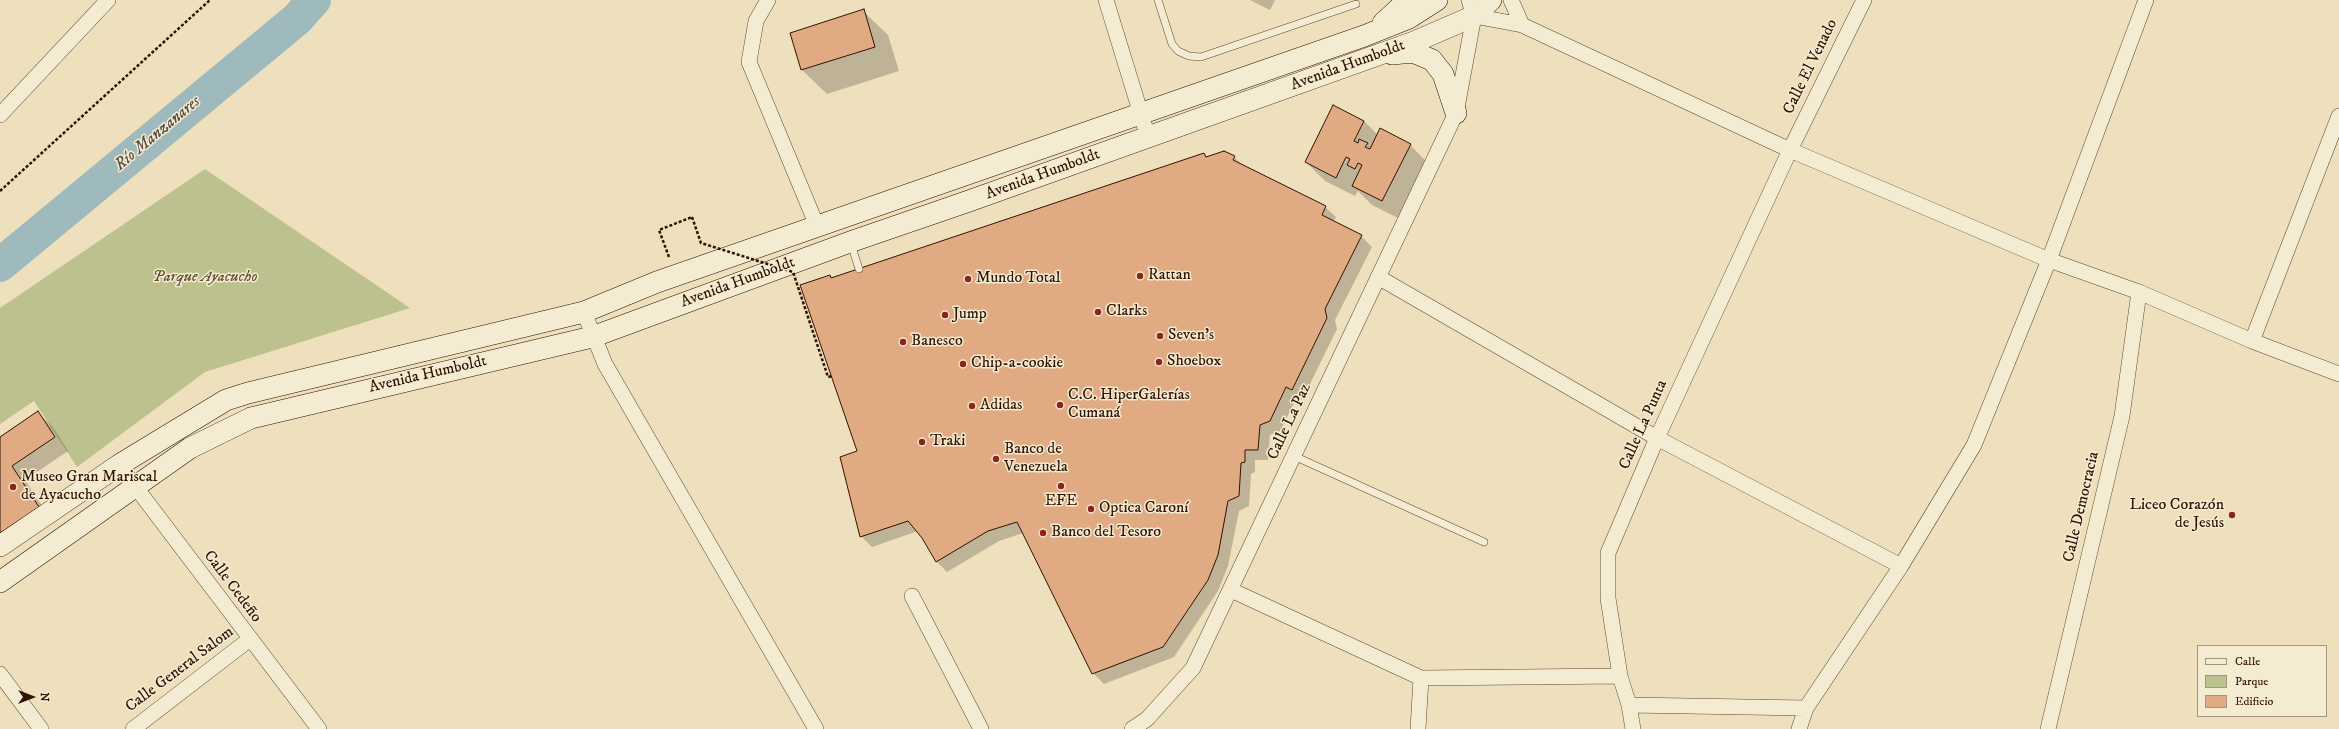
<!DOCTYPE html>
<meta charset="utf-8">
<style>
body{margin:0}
#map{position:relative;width:2339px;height:729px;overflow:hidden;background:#eee0bc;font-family:"IM FELL DW Pica",serif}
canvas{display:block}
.legend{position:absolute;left:2197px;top:645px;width:130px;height:72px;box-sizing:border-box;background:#f4ebd3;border:1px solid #a6947f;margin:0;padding:5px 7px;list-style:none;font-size:12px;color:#311201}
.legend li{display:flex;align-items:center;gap:8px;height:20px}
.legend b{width:20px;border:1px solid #a6947f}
.north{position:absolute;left:12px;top:677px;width:40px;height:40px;-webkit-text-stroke:3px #f4ebd3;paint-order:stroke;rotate:90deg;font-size:11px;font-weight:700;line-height:16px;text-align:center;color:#311201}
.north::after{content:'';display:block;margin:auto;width:14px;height:18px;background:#311201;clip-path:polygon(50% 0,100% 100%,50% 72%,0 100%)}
</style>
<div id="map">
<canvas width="2339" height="729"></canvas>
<ul class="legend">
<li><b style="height:5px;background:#f4ebd3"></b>Calle</li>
<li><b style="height:11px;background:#bdc18d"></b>Parque</li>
<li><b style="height:11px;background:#e0aa82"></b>Edificio</li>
</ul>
<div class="north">N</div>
</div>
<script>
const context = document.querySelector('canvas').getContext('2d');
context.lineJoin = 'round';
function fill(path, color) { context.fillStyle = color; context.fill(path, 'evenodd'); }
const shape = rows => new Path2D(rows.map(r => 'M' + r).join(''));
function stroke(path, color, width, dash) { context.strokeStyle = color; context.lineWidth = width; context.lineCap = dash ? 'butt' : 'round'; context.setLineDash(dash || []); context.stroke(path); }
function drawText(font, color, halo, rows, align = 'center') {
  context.font = font + ' "IM FELL DW Pica",serif'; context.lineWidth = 3; context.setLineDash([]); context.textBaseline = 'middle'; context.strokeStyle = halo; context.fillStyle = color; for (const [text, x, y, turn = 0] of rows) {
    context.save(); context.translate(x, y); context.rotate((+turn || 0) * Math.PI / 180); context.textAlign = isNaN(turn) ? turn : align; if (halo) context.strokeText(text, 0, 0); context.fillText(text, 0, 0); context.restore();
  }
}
fill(shape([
 [205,169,410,308,205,372,77,467,34,401,0,424,0,308]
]), '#bdc18d');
fill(shape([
 [1250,0,1275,0,1270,10],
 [863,11,888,35,899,71,827,94,802,70,791,34],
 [1364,121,1378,135,1410,145,1429,164,1402,220,1372,205,1358,191,1355,196,1325,181,1306,162],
 [1204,154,1208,158,1234,157,1244,166,1325,207,1336,217,1333,222,1361,236,1372,247,1335,320,1337,329,1302,400,1297,397,1280,431,1270,435,1268,460,1255,460,1255,472,1251,474,1249,506,1239,511,1228,566,1218,591,1174,657,1104,684,1093,673,1023,533,999,541,947,572,936,561,918,531,872,547,861,536,859,452,830,276,833,279],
 [38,413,52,426,68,451,25,480,52,521,0,556,0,438]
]), '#0003');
stroke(shape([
 [0,265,297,19,314,0]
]), '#9fbabd', 34);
const building = shape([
 [864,9,875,47,801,70,790,33,864,9],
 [1333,105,1364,121,1354,141,1358,143,1359,139,1368,143,1365,147,1370,149,1380,128,1411,144,1382,201,1352,186,1362,165,1358,163,1355,169,1347,165,1350,159,1346,157,1336,178,1305,162,1333,105],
 [1224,151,1235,156,1233,160,1326,206,1322,215,1362,235,1325,309,1327,318,1292,390,1286,387,1270,421,1260,425,1258,450,1245,450,1245,462,1241,463,1239,496,1228,501,1218,555,1208,580,1163,647,1092,674,1017,522,988,531,936,562,922,538,908,521,860,537,840,457,857,451,800,285,830,275,831,278,1204,153,1206,157,1224,151],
 [38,411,55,437,12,466,39,507,0,533,0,437,38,411]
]);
fill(building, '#e0aa82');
stroke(building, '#311201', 1);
const lane = shape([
 [1158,0,1172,44,1178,51,1189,56,1201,57,1356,4],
 [851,244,859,269],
 [1294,456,1484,542]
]);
const street = shape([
 [768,0,756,21,749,62,817,226],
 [1106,0,1148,137],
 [1511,0,1522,25],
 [1474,16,1522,25,1790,150,2049,260,2139,292,2252,341,2339,374],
 [0,115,108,0],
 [1378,277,1657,438,1901,566],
 [584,312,605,364,816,729],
 [2252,341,2339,116],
 [119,465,319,729],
 [1231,590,1421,678,1620,676],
 [912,596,981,729],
 [0,674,41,729],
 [1629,705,1806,708],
 [133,729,250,639],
 [1132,729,1147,719,1193,668,1456,113,1474,16,1469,0],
 [1418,729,1421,678],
 [1633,729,1629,705,1620,676,1608,598,1608,553,1657,438,1790,150,1864,0],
 [1799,729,1806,708,1901,566,1974,445,2049,260,2146,0],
 [2048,729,2122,416,2139,292]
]);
const secondary = shape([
 [1383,23,1408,0],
 [1392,54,1413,52,1432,60,1443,74,1456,113],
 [0,546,119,465,226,400,248,393,584,312,657,282,1364,36,1409,18,1437,0],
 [0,582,190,448,251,418,592,337,850,242,969,201,1414,42,1474,16,1491,0]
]);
stroke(lane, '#604630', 8);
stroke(street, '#604630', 16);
stroke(secondary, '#311201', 22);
stroke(shape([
 [0,191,210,0],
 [669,257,659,230,692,217]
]), '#311201', 2.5, [3, 2]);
stroke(lane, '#f4ebd3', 7);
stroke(street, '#f4ebd3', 15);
stroke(secondary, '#f4ebd3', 21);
stroke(shape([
 [692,217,701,243,793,272,828,377,832,376]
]), '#311201', 2.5, [3, 2]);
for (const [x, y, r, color] of [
 [1140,276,4,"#8f2418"],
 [968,279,4,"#8f2418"],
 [1098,312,4,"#8f2418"],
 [945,315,4,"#8f2418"],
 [1160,336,4,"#8f2418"],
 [903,342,4,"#8f2418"],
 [1159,362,4,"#8f2418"],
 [963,364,4,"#8f2418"],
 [1060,405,4,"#8f2418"],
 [972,406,4,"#8f2418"],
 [922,442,4,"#8f2418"],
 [996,459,4,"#8f2418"],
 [1061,486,4,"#8f2418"],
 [13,487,4,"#8f2418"],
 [1091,509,4,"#8f2418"],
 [2232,515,4,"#8f2418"],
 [1043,533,4,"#8f2418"]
]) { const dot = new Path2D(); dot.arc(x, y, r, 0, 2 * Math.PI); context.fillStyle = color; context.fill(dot); stroke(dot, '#f4ebd3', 1.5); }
drawText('16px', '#311201', '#f4ebd3', [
 ["Avenida Humboldt",1348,66,-20],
 ["Calle El Venado",1811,67,-64],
 ["Avenida Humboldt",1043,175,-20],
 ["Avenida Humboldt",738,283,-20],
 ["Avenida Humboldt",428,375,-13],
 ["Calle La Paz",1290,422,-65],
 ["Calle La Punta",1644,425,-66],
 ["Calle Democracia",2082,507,-77],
 ["Calle Cedeño",232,587,53],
 ["Calle General Salom",180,670,-37]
]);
drawText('16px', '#311201', '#f4ebd3', [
 ["Rattan",1148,276],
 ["Mundo Total",976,279],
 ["Clarks",1106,312],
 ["Jump",953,315],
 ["Seven's",1168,336],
 ["Banesco",911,342],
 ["Shoebox",1167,362],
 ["Chip-a-cookie",971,364],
 ["C.C. HiperGalerías",1068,396],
 ["Cumaná",1068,414],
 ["Adidas",980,406],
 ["Traki",930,442],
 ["Banco de",1004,450],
 ["Venezuela",1004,468],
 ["Museo Gran Mariscal",21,478],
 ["de Ayacucho",21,496],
 ["EFE",1061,502,"center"],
 ["Liceo Corazón",2224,506,"right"],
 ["de Jesús",2224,524,"right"],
 ["Optica Caroní",1099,509],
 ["Banco del Tesoro",1051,533]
], 'left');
drawText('italic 16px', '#624f32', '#f4ebd3', [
 ["Parque Ayacucho",205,278]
]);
drawText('italic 17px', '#584d43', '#f4ebd3', [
 ["Río Manzanares",158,134,-40]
]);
</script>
